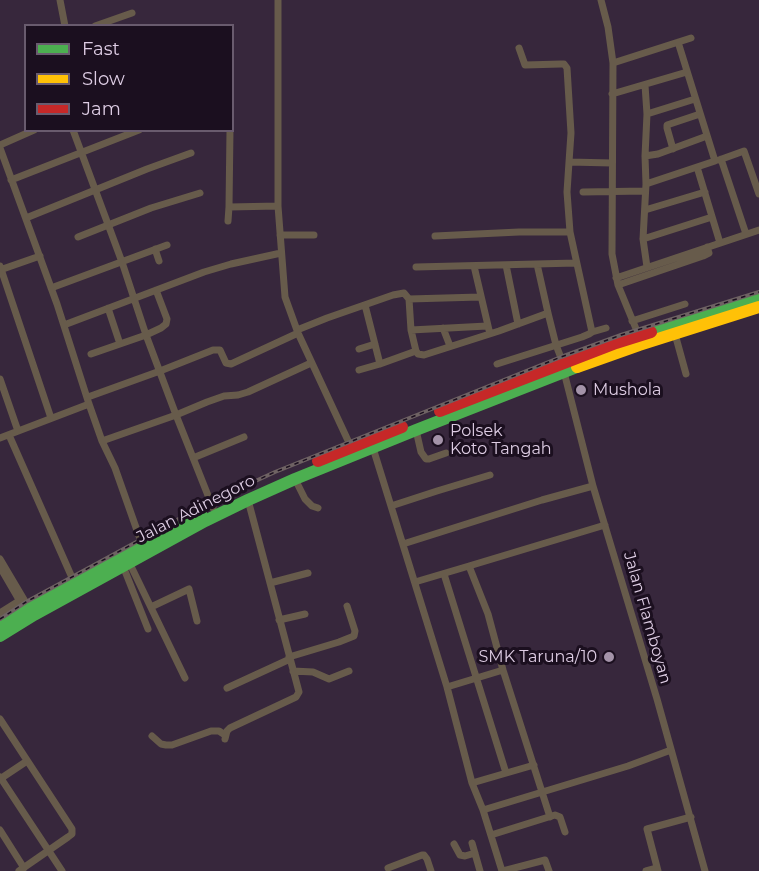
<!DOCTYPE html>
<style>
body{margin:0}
#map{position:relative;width:759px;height:871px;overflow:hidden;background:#37273c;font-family:Montserrat,sans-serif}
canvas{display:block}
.legend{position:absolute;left:24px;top:24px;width:210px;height:108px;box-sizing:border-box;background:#1b0f1f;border:2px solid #695b6e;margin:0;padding:8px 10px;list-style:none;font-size:18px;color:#decde4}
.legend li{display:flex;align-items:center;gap:12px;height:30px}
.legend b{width:30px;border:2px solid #695b6e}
</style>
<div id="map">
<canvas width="759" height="871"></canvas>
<ul class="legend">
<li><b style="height:8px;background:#4caf50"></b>Fast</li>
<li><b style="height:8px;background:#ffc107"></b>Slow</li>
<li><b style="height:8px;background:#c62828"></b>Jam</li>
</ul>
</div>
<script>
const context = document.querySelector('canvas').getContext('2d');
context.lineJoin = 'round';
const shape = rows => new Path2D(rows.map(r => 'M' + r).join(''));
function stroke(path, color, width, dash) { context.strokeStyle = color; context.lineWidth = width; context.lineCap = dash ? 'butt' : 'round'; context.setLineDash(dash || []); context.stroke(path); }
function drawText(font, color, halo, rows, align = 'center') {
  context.font = font + ' Montserrat,sans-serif'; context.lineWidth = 6; context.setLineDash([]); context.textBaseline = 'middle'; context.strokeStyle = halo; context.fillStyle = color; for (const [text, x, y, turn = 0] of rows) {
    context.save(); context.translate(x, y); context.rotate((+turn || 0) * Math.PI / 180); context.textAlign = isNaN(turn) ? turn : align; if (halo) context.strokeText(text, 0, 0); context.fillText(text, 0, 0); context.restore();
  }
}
stroke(shape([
 [60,0,65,26],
 [278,0,278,206,285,297,298,333,351,447],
 [601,0,608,27,613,63,612,254,618,285,639,336],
 [95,26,132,13],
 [519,48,525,65,561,64,564,64,567,68,571,133,569,162,612,163],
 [613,63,691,38],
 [645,85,647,114,645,156,646,184,643,239,647,267],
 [612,94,687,72],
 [647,114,695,99],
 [73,130,122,262,146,335,176,415,213,508],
 [0,145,34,130],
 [0,148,57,304,89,404,102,441,115,468,139,536],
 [673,149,667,128,667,125,700,114],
 [645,156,658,154,707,136],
 [721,159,746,234],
 [719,160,744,151,759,194],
 [697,167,720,243],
 [11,180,139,130],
 [646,184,715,161,678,42],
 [583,192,645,191],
 [229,207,230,130],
 [645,210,705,192],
 [26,218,147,169,191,153],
 [228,221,229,207,278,206],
 [280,235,314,235],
 [435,236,519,232,570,232],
 [78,237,151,208,200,193],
 [643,239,712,217],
 [155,249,159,261],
 [537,264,548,313,556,345,563,363],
 [506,265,518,324],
 [0,266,51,418],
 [474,266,489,330],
 [416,267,576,263],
 [0,270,40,256],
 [616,278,759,230],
 [618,285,703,256,709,253,707,247],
 [51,288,167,245],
 [409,299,480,297],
 [365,305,380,364,416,351],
 [108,308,120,344],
 [632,321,685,304],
 [64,325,204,272,231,264,281,253],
 [443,328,450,346],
 [297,330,327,318,393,295,404,293,409,299,411,330,416,351,418,354,424,355,499,331,548,313],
 [411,330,487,326],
 [592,332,606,328],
 [675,334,686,374],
 [359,349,375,344],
 [91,354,146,335,161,328,166,324,167,319,156,290],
 [497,364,582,337,589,334,592,332,570,232,567,192,569,162],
 [359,370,380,364],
 [564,372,593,486,657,699,705,871],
 [0,379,18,431],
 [88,397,160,371,213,350,220,350,226,363,231,364,298,333],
 [416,430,421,452,426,459,429,459,446,453],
 [9,435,74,582],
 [0,438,89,404],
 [102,441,176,415,207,402,224,396,238,395,248,392,311,363],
 [373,448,447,687,472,783,483,810,502,871],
 [193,458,244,437],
 [295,479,305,499,312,506,318,508],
 [391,506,437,491,490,475],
 [403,544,542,500,593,486],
 [0,559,29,608],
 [129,562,185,678],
 [123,566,148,629],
 [469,566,605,525],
 [0,567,25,610],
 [444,574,506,773],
 [415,582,469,566,488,614,503,670,550,817],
 [270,583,308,573],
 [151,607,189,589,197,621],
 [0,613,19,601],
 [279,620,305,614],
 [289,657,339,642,354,636,355,631,347,606],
 [293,671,313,672,329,679,349,671],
 [447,687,503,670],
 [227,688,290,659],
 [0,719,72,829,72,834,68,837,19,871],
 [152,736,161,744,166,745,172,745,211,731,219,731,225,735],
 [225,739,227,731,230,728,296,697,299,692,248,500],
 [0,777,62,871],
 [0,779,27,761],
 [472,783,534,765],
 [483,810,628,766,671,750],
 [0,830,24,868],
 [491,835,555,815,560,817,565,832],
 [472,843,480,871],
 [454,844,460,855,465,856,475,853],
 [388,868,422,855,424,855,427,859,431,871],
 [503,871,545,860,549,871],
 [646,871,657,868],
 [658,871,647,829,691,817]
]), '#675b4b', 7);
stroke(shape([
 [651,332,759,297],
 [0,626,91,572,201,514],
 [0,636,34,615,205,521,248,500,295,479,416,430,577,367]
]), '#4caf50', 12);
stroke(shape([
 [577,367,639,345,759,307]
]), '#ffc107', 12);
stroke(shape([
 [440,411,616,343,651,332],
 [318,461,402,427]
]), '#c62828', 12);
const rail = shape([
 [0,619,26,602,210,502,275,472,561,357,621,335,759,292]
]);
stroke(rail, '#6e6263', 4);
stroke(rail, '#1b0f1f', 1.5, [4.5]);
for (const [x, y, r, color] of [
 [581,390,6,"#a493a9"],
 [438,440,6,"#a493a9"],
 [609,657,6,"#a493a9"]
]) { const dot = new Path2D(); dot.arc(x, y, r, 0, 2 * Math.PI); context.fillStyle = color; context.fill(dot); stroke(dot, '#1b0f1f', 2); }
drawText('16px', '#decde4', '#1b0f1f', [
 ["Mushola",593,390],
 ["Polsek",450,431],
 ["Koto Tangah",450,449],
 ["SMK Taruna/10",597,657,"right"]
], 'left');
drawText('16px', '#decde4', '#1b0f1f', [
 ["Jalan Adinegoro",196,509,-27],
 ["Jalan Flamboyan",647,618,74]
]);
</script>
